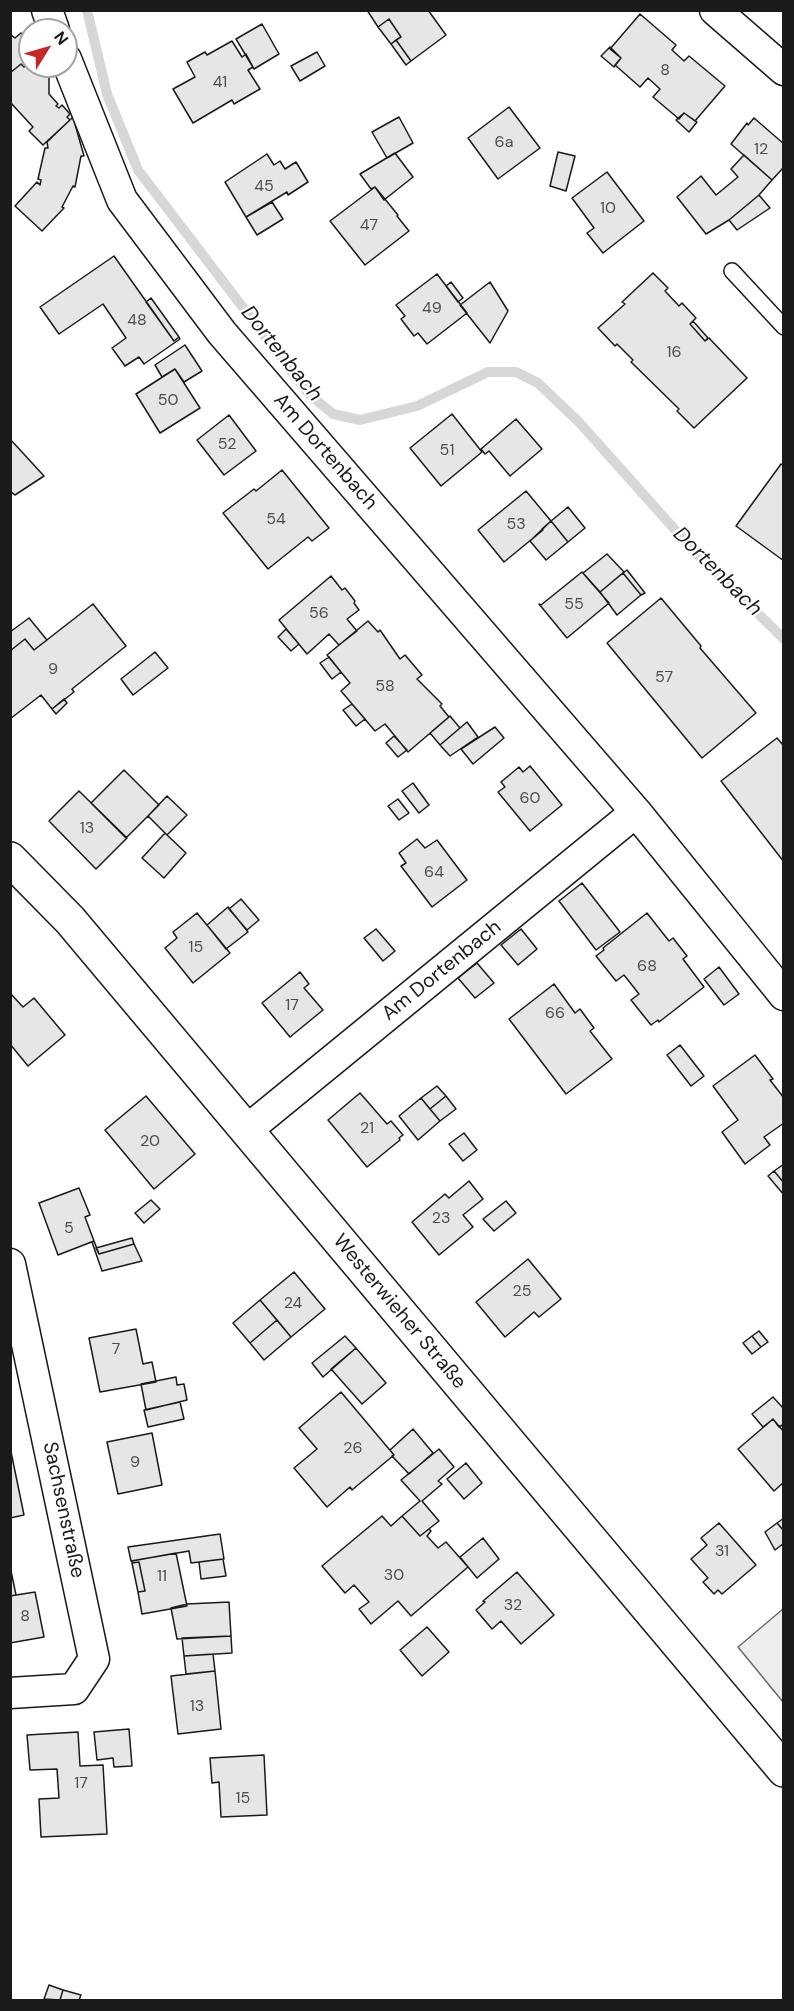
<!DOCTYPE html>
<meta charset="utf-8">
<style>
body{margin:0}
#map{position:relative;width:794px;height:2011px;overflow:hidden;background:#fff;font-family:"DM Sans",sans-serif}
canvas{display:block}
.frame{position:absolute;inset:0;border:12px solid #1a1a1a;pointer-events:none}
.north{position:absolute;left:18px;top:18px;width:60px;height:60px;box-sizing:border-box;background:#fff;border:2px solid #a3a3a3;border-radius:50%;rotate:53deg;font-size:16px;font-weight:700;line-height:24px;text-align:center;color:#1a1a1a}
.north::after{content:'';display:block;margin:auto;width:21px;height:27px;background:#c62828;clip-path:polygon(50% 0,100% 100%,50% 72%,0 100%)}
</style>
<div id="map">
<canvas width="794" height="2011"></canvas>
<div class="frame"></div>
<div class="north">N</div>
</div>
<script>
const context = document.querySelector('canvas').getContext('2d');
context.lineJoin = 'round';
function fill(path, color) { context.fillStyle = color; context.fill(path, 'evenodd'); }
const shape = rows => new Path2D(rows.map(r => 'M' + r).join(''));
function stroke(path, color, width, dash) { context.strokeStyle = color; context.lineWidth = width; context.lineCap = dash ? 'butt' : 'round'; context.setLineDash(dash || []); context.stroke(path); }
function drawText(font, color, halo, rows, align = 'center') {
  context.font = font + ' "DM Sans",sans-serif'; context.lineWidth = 4.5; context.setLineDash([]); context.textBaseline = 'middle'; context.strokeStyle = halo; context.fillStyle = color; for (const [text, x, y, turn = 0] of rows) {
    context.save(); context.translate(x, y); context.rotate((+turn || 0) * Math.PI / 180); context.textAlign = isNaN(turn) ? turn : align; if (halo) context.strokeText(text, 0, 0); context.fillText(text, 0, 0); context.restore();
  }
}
const built = shape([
 [783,1609,783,1702,738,1647,783,1609]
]);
fill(built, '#ededed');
stroke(built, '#6a6a6a', 1.5);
stroke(shape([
 [87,10,107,94,138,170,309,394,333,414,360,420,417,406,488,372,516,372,538,383,578,421,694,551,784,639]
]), '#d7d7d7', 10);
const building = shape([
 [367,10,428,10,446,35,411,61,396,40,401,37,389,19,378,27,367,10],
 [640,14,676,45,672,50,684,61,689,56,725,86,695,121,684,113,679,119,653,97,660,89,648,78,640,87,615,65,621,58,610,49,640,14],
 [389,19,401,37,391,44,378,27,389,19],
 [262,24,279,54,254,69,236,39,262,24],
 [21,33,30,42,30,61,24,67,21,64,10,73,10,34,15,38,21,33],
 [396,40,411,61,406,65,391,44,396,40],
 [232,41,242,57,246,54,253,67,248,70,260,89,234,104,232,100,193,123,173,89,195,77,187,62,205,52,207,55,232,41],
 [610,47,621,58,614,67,601,56,610,47],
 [317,52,325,66,300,81,291,66,317,52],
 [30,61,30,66,53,66,53,72,49,72,49,94,58,104,56,106,59,108,62,105,70,114,67,117,70,120,43,145,29,131,33,127,10,102,10,73,21,64,24,67,30,61],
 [509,107,540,148,498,179,468,138,509,107],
 [684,113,697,122,689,132,676,120,684,113],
 [73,117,84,156,81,156,75,187,73,186,62,207,64,208,42,231,15,206,37,182,40,185,41,180,38,179,45,148,48,148,47,142,73,117],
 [399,117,413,143,387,158,372,132,399,117],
 [754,118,784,144,784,167,772,180,731,144,747,123,748,125,754,118],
 [558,152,575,156,566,191,550,186,558,152],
 [395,153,413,177,384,200,375,187,371,189,360,174,395,153],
 [267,154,274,165,280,161,285,169,296,162,308,182,288,195,287,192,246,217,225,182,267,154],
 [744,155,772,180,759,195,729,220,706,234,677,197,701,176,716,195,738,177,731,169,744,155],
 [607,172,644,221,603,253,587,233,594,228,572,198,607,172],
 [375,187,398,215,397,216,409,231,365,265,330,221,375,187],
 [759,195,770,208,737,230,729,220,759,195],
 [272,202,283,219,257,235,246,217,272,202],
 [114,256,174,341,179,337,180,339,144,364,139,357,125,366,112,348,126,338,103,304,59,334,40,307,114,256],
 [653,273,668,288,665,291,679,306,682,303,696,318,690,324,705,341,709,338,747,378,694,428,677,411,679,409,631,362,633,360,617,344,615,346,598,328,625,304,622,302,653,273],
 [437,274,467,313,427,344,418,333,414,336,401,319,405,316,396,305,437,274],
 [451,282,463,298,458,302,446,286,451,282],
 [490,282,508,311,490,343,460,305,490,282],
 [151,298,179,337,174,341,146,302,151,298],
 [693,321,708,338,705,341,690,324,693,321],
 [185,345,202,371,184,382,175,369,162,377,155,365,185,345],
 [175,369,200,408,160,433,136,394,175,369],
 [452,414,482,452,441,486,410,448,452,414],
 [229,415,256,451,224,475,197,440,229,415],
 [516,419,542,449,510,476,489,451,485,454,481,449,516,419],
 [10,439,44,476,15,495,10,491,10,439],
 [781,464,784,466,784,561,736,526,781,464],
 [282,470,329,528,312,541,308,537,268,569,223,513,254,489,256,491,282,470],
 [526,491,551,521,542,529,543,530,504,562,478,530,526,491],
 [568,507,585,528,568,542,551,521,568,507],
 [551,521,568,542,546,560,530,541,551,521],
 [607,554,624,572,600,592,583,573,607,554],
 [627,570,645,593,641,595,623,573,627,570],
 [582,572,609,603,567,638,539,604,541,605,582,572],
 [623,573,641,595,617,615,600,592,623,573],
 [331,576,342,590,345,588,355,601,354,603,359,610,347,619,357,631,339,645,329,634,307,654,279,620,331,576],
 [661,598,701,646,700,648,756,713,702,758,607,643,661,598],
 [93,604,126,646,72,689,74,692,52,709,41,695,10,719,10,651,25,639,34,650,93,604],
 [29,618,47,640,34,650,25,639,10,651,10,632,29,618],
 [368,621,378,632,380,630,400,659,405,655,422,675,417,679,442,704,440,706,449,717,408,752,385,724,375,731,341,691,350,683,327,655,368,621],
 [286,629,299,644,291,651,278,637,286,629],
 [155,652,168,668,133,695,121,679,155,652],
 [329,657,341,672,332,679,320,663,329,657],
 [64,699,67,703,56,714,52,709,64,699],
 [352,704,365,719,356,726,343,710,352,704],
 [450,716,460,728,440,745,430,733,450,716],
 [467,722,478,737,450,756,440,745,467,722],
 [495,727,504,738,473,764,461,749,495,727],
 [394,736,407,750,398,757,386,743,394,736],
 [777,738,784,746,784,862,721,781,777,738],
 [530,766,562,805,530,831,498,792,505,787,501,782,519,767,523,772,530,766],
 [124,770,159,805,126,838,91,803,124,770],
 [413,783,429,805,419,813,402,791,413,783],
 [79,791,127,838,96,869,49,821,79,791],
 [167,796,187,815,167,835,148,816,167,796],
 [398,799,409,813,399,820,388,806,398,799],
 [165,833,186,853,164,878,142,858,165,833],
 [417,839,425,848,437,840,467,880,432,907,401,866,406,863,399,853,417,839],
 [582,883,620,932,596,950,559,901,582,883],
 [241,899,259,920,247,930,229,909,241,899],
 [228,907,248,932,226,949,207,925,228,907],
 [197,913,230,953,193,983,165,948,177,938,173,932,197,913],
 [647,913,669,941,673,938,687,956,683,959,704,987,659,1022,658,1020,651,1025,631,1000,639,994,624,975,616,981,596,956,604,950,603,948,647,913],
 [376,929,395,951,383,961,364,938,376,929],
 [521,929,537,949,518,965,501,945,521,929],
 [477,963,494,983,475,998,458,978,477,963],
 [719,967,739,994,724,1005,704,979,719,967],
 [300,972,309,984,304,988,323,1010,290,1037,262,1003,300,972],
 [554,984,575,1013,580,1009,594,1028,590,1031,612,1059,566,1094,509,1019,554,984],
 [10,993,23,1007,34,998,65,1035,28,1066,10,1044,10,993],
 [680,1045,704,1076,691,1086,667,1055,680,1045],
 [755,1055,773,1079,770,1080,784,1098,784,1123,764,1137,770,1145,745,1164,722,1132,738,1120,713,1086,755,1055],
 [437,1086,446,1096,430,1109,421,1098,437,1086],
 [360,1093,387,1124,391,1121,403,1135,399,1138,400,1140,367,1167,328,1120,360,1093],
 [146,1096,195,1154,154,1189,105,1130,146,1096],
 [446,1096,456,1109,440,1121,430,1109,446,1096],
 [421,1098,440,1121,418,1140,399,1116,421,1098],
 [464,1133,477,1150,463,1161,449,1144,464,1133],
 [784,1164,784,1183,774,1171,784,1164],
 [774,1171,784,1183,784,1195,768,1176,774,1171],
 [469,1181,483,1199,463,1215,473,1227,439,1255,412,1222,445,1194,449,1198,469,1181],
 [79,1188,90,1215,85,1217,94,1241,58,1255,39,1203,79,1188],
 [151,1200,160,1209,144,1223,135,1213,151,1200],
 [506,1201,516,1213,494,1231,483,1219,506,1201],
 [132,1238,134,1244,99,1254,96,1248,132,1238],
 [94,1241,99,1254,134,1244,142,1261,102,1271,92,1242,94,1241],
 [528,1259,561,1299,539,1317,534,1312,505,1337,476,1302,528,1259],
 [294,1272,325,1309,291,1337,260,1300,294,1272],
 [260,1300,277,1320,250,1343,233,1323,260,1300],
 [277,1320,291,1337,264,1360,250,1343,277,1320],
 [136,1329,143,1364,152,1362,156,1382,100,1392,89,1338,136,1329],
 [759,1331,768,1342,761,1347,752,1336,759,1331],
 [345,1336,356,1348,323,1377,312,1363,345,1336],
 [752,1336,761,1347,752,1354,743,1343,752,1336],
 [356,1348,386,1383,362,1404,331,1369,356,1348],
 [176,1377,177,1385,184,1384,187,1400,146,1410,141,1384,176,1377],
 [341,1392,394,1455,352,1490,350,1487,327,1507,294,1468,317,1449,299,1428,341,1392],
 [773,1397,784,1409,784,1424,779,1427,773,1419,763,1427,752,1414,773,1397],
 [180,1402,184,1419,148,1427,144,1410,180,1402],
 [773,1419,784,1432,784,1482,774,1491,738,1449,773,1419],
 [413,1429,433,1453,409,1474,392,1456,394,1455,390,1450,413,1429],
 [152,1433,162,1485,118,1494,107,1442,152,1433],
 [10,1447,24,1515,10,1518,10,1447],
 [439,1449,454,1467,438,1481,442,1484,422,1501,439,1521,420,1536,402,1516,420,1501,401,1480,439,1449],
 [466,1463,482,1483,464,1499,447,1479,466,1463],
 [382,1516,391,1526,402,1516,420,1536,429,1529,431,1531,427,1536,438,1548,446,1542,468,1567,411,1616,398,1601,371,1624,359,1609,369,1602,354,1585,345,1593,322,1566,382,1516],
 [784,1518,784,1531,777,1523,784,1518],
 [719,1523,756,1565,722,1594,718,1590,714,1594,703,1582,708,1578,691,1559,707,1545,701,1538,719,1523],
 [777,1523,784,1531,784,1543,775,1550,765,1532,777,1523],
 [220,1534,224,1559,191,1563,189,1551,131,1561,128,1547,220,1534],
 [483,1538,499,1559,477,1578,460,1557,483,1538],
 [176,1553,187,1606,142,1614,138,1592,145,1591,139,1562,132,1563,132,1561,176,1553],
 [223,1559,226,1576,201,1579,199,1562,223,1559],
 [139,1562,145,1591,138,1592,132,1563,139,1562],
 [10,1566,16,1595,10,1596,10,1566],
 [517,1572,554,1615,521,1644,501,1621,492,1629,476,1610,485,1602,483,1601,517,1572],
 [35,1592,44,1637,10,1643,10,1596,35,1592],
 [229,1602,231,1636,177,1639,171,1608,187,1604,229,1602],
 [427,1627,449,1652,422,1676,400,1650,427,1627],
 [231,1636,232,1653,184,1656,182,1638,231,1636],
 [213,1654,215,1671,186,1674,184,1656,213,1654],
 [215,1671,221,1729,178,1734,171,1676,215,1671],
 [129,1729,132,1766,114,1767,113,1758,97,1760,94,1732,129,1729],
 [78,1732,80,1766,103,1765,107,1834,41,1837,39,1799,59,1798,57,1769,30,1770,27,1735,78,1732],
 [264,1755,267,1815,221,1817,219,1782,212,1783,210,1758,264,1755],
 [49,1985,63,1990,60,2000,44,1999,49,1985],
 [63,1990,81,1995,79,2000,60,2000,63,1990]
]);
fill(building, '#e6e6e6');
stroke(building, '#1a1a1a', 1.5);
const lane = shape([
 [732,271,784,327]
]);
const street = shape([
 [47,10,54,30],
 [715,10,784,70],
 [66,59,122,200,222,333,636,812,784,995],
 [247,1130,636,812],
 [10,1264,94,1659,74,1689,10,1693]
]);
const secondary = shape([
 [10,859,70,920,784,1770]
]);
stroke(lane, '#1a1a1a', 18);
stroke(street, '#1a1a1a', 33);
stroke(secondary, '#1a1a1a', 36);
stroke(lane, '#fff', 15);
stroke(street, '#fff', 30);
stroke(secondary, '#fff', 33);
drawText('16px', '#4d4d4d', null, [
 ["8",665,71],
 ["41",220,83],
 ["6a",504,143],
 ["12",761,150],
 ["45",264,187],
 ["10",608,209],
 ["47",369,226],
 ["49",432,309],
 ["48",137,321],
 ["16",674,353],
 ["50",168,401],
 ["52",227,445],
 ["51",447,451],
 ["54",276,520],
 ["53",516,525],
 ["55",574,605],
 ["56",319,614],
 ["9",53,670],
 ["57",664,678],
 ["58",385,687],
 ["60",530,799],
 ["13",87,829],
 ["64",434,873],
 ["15",196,948],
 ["68",647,967],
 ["17",292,1006],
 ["66",555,1014],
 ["21",367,1129],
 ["20",150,1142],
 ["23",441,1219],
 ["5",69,1229],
 ["25",522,1292],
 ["24",293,1304],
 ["7",116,1350],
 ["26",353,1449],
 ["9",135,1463],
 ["31",722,1552],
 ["30",394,1576],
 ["11",162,1577],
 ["32",513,1606],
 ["8",25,1617],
 ["13",197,1707],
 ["17",81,1784],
 ["15",243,1799]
]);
drawText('20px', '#1a1a1a', '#fff', [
 ["Am Dortenbach",325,452,49],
 ["Am Dortenbach",442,971,-39],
 ["Westerwieher Straße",399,1312,50],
 ["Sachsenstraße",63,1510,78]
]);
drawText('italic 21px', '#1a1a1a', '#fff', [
 ["Dortenbach",281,354,51],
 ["Dortenbach",717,572,45]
]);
</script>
